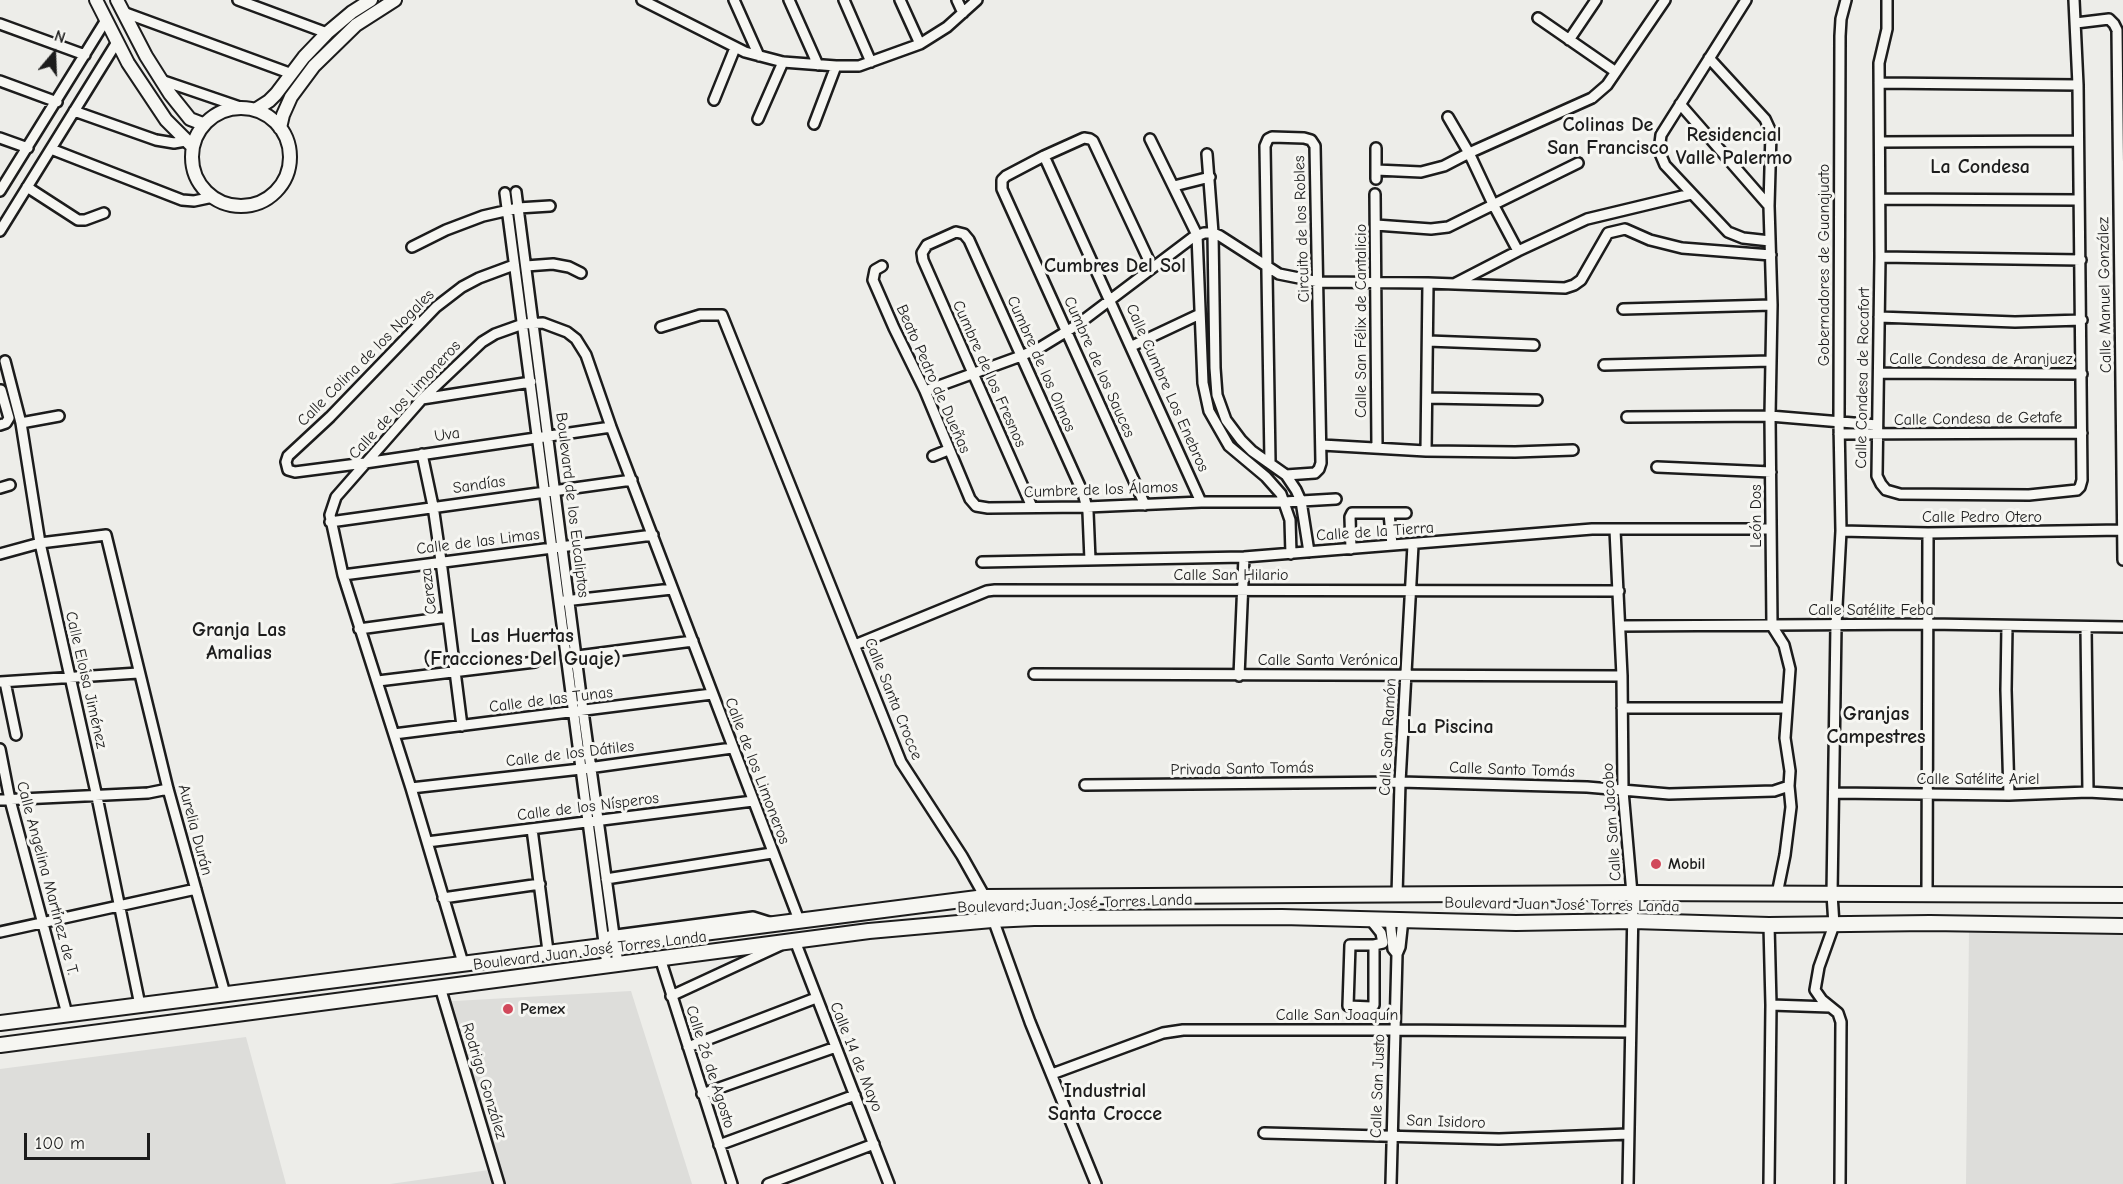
<!DOCTYPE html>
<meta charset="utf-8">
<style>
body{margin:0}
#map{position:relative;width:2123px;height:1184px;overflow:hidden;background:#edede9;font-family:"Comic Neue",sans-serif}
canvas{display:block}
.north{position:absolute;left:24px;top:24px;width:60px;height:60px;-webkit-text-stroke:4px #f6f6f2;paint-order:stroke;rotate:19deg;font-size:16px;font-weight:700;line-height:24px;text-align:center;color:#1c1c1c}
.north::after{content:'';display:block;margin:auto;width:21px;height:27px;background:#1c1c1c;clip-path:polygon(50% 0,100% 100%,50% 72%,0 100%)}
.scale{position:absolute;left:24px;top:1133px;width:126px;height:27px;box-sizing:border-box;border:3px solid #1c1c1c;border-top:0;padding-left:8px;font-size:18px;line-height:21px;white-space:nowrap;color:#1c1c1c;-webkit-text-stroke:4px #f6f6f2;paint-order:stroke}
</style>
<div id="map">
<canvas width="2123" height="1184"></canvas>
<div class="north">N</div>
<div class="scale">100 m</div>
</div>
<script>
const context = document.querySelector('canvas').getContext('2d');
context.lineJoin = 'round';
function fill(path, color) { context.fillStyle = color; context.fill(path, 'evenodd'); }
const shape = rows => new Path2D(rows.map(r => 'M' + r).join(''));
function stroke(path, color, width, dash) { context.strokeStyle = color; context.lineWidth = width; context.lineCap = dash ? 'butt' : 'round'; context.setLineDash(dash || []); context.stroke(path); }
function drawText(font, color, halo, rows, align = 'center') {
  context.font = font + ' "Comic Neue",sans-serif'; context.lineWidth = 6; context.setLineDash([]); context.textBaseline = 'middle'; context.strokeStyle = halo; context.fillStyle = color; for (const [text, x, y, turn = 0] of rows) {
    context.save(); context.translate(x, y); context.rotate((+turn || 0) * Math.PI / 180); context.textAlign = isNaN(turn) ? turn : align; if (halo) context.strokeText(text, 0, 0); context.fillText(text, 0, 0); context.restore();
  }
}
fill(shape([
 [1969,932,2123,932,2123,1184,1966,1184],
 [631,991,692,1184,390,1184,489,1170,437,1002],
 [246,1037,286,1184,0,1184,0,1069]
]), '#ddddda');
const street = shape([
 [238,0,327,33],
 [642,0,745,52,783,62,836,66,859,66,920,44,947,27,977,0],
 [734,0,759,56],
 [789,0,818,65],
 [844,0,871,62],
 [900,0,920,44],
 [957,0,963,13],
 [1746,0,1661,135,1659,151,1665,165,1728,232,1743,238,1770,241],
 [1887,0,1887,29,1879,63,1880,257,1877,476,1881,484,1886,490,1900,494,2029,495,2077,490,2080,487,2082,480,2078,85,2074,0],
 [123,12,292,74],
 [1538,18,1616,72],
 [2076,23,2109,19,2114,24,2117,30,2123,560],
 [0,24,85,55],
 [1569,40,1596,0],
 [161,80,243,108],
 [0,81,57,102],
 [1879,83,2078,85],
 [714,100,735,48],
 [1680,104,1769,206],
 [74,111,156,140,174,143,185,141],
 [1448,117,1469,153,1493,204,1518,251],
 [758,119,783,62],
 [814,124,836,66],
 [0,138,28,148],
 [1150,139,1197,235,1203,383,1209,411,1229,446,1266,477,1281,494,1290,520,1291,554],
 [1880,142,2078,141],
 [51,149,182,200,194,201,213,197],
 [1207,154,1213,233,1215,368,1217,395,1226,420,1241,440,1252,451,1286,475,1296,490,1301,501,1309,552],
 [1044,156,1201,502],
 [1376,170,1421,172,1444,166,1469,153,1592,98,1607,85,1665,0],
 [1376,179,1376,148],
 [1174,186,1210,177],
 [27,187,78,220,85,220,104,213],
 [0,191,106,20],
 [516,192,583,711,618,964],
 [505,193,607,965],
 [1375,194,1377,448],
 [1880,199,2079,200],
 [1376,225,1431,229,1448,227,1578,163],
 [0,231,117,42],
 [412,247,446,230,483,216,518,208,550,206],
 [1880,257,2081,260],
 [514,265,479,278,462,287,436,307,330,417,288,456,286,462,288,470,295,472,365,463,611,427],
 [526,266,553,264,569,267,581,273],
 [882,266,875,270,873,280,894,328,925,391,970,499,976,506,988,508,1087,507,1201,502,1284,502,1336,499],
 [1456,283,1518,251,1587,219,1691,194],
 [1623,309,1772,305],
 [1879,317,2015,322,2082,320],
 [661,327,700,315,722,315,901,762,962,856,985,897,1030,1022,1096,1184],
 [1428,341,1534,345],
 [1132,346,1200,314],
 [5,361,21,423,40,543,97,797,140,1005],
 [1604,365,1771,361],
 [1879,373,2082,374],
 [925,391,1021,356,1041,347,1077,325,1192,238,1204,233,1213,233,1220,236,1279,274,1319,282,1428,283,1565,288,1574,285,1581,280,1608,233,1625,229,1650,240,1682,248,1771,255],
 [1428,398,1537,400],
 [422,399,531,382],
 [1627,417,1770,416,1877,425],
 [21,423,59,416],
 [0,425,6,423,9,418,1,390],
 [1839,434,2082,433],
 [1322,445,1426,451,1515,452,1573,450],
 [1426,451,1428,283],
 [422,454,433,506,441,561,462,726],
 [933,456,948,450],
 [1270,462,1265,146,1268,139,1272,137,1304,138,1311,140,1315,146,1321,463,1319,469,1315,473,1286,475],
 [1657,467,1771,472],
 [0,488,10,485],
 [1145,505,1002,189,1002,180,1006,176,1044,156,1084,138,1090,139,1093,141,1152,267],
 [1032,507,923,260,922,253,927,245,956,232,964,234,969,240,1083,493,1088,512,1090,560],
 [1389,513,1392,545],
 [330,522,632,480],
 [1615,530,1622,676,1623,791,1633,905,1628,1184],
 [1841,531,1928,533,2123,530],
 [1351,549,1350,517,1352,513,1406,513],
 [0,554,40,543,106,535,168,789,225,994],
 [982,562,1244,557,1592,529,1771,529],
 [343,575,653,535],
 [564,601,672,589],
 [1620,626,1928,624,2123,627],
 [2007,626,2006,690,2009,795],
 [2086,627,2088,792],
 [359,629,448,617],
 [855,645,987,591,995,590,1619,591],
 [570,657,693,641],
 [1034,674,1622,676],
 [1239,676,1244,557],
 [378,681,535,662],
 [0,682,138,673],
 [5,682,16,735],
 [1622,708,1787,708],
 [394,734,712,694],
 [0,749,10,800,67,1014],
 [1085,785,1400,782,1587,787,1669,794,1774,791,1789,786,1790,771,1785,738,1790,669,1784,645,1772,626,1770,416,1772,305,1769,206,1771,132,1765,119,1709,58],
 [411,788,581,769,732,748],
 [1834,793,2009,795,2088,792,2123,794],
 [0,800,148,793,168,789],
 [532,829,548,951],
 [427,842,753,801],
 [606,879,772,853],
 [1777,894,1785,855,1791,807,1789,786],
 [1927,894,1928,533],
 [1397,896,1400,782,1413,545],
 [443,898,540,884],
 [1369,918,1381,933,1383,943,1374,945,1350,945,1348,1006,1371,1007,1374,1005,1374,945],
 [1390,919,1393,949,1397,954],
 [1769,925,1771,1005,1769,1184],
 [0,932,196,889],
 [609,936,753,917,772,923],
 [795,941,889,1184],
 [660,958,732,1184],
 [463,963,411,788,343,575,330,515,336,497,422,399,482,342,495,334,523,324,543,323,567,332,576,339,586,355,611,427,799,920],
 [440,987,499,1184],
 [671,996,779,946],
 [1771,1005,1830,1007],
 [688,1047,816,998],
 [1052,1074,1163,1033,1183,1030,1395,1030,1629,1032],
 [702,1094,836,1047],
 [1264,1133,1499,1139,1628,1134],
 [719,1145,855,1095],
 [768,1184,874,1144],
 [1391,1184,1397,954,1400,947,1403,919],
 [1840,1184,1841,1022,1838,1013,1822,1000,1815,990,1819,967,1834,925,1832,894,1836,625,1841,531,1839,422,1840,36,1841,19,1846,0]
]);
const secondary = shape([
 [96,0,128,63,166,120,193,147],
 [117,0,146,56,170,94,190,119,203,124],
 '192 157a49 49 0 1 1 98 0a49 49 0 1 1-98 0Z',
 [255,110,269,101,276,94,304,57,327,33,352,12,371,0],
 [280,128,283,115,291,97,314,66,356,25,395,0]
]);
const primary = shape([
 [0,1023,985,897,1632,893,2123,895],
 [0,1045,869,931,992,920,1034,918,1282,917,1516,923,1633,921,1769,925,1930,923,2123,926]
]);
stroke(street, '#1c1c1c', 14);
stroke(secondary, '#1c1c1c', 16);
stroke(primary, '#1c1c1c', 18);
stroke(street, '#f6f6f2', 9);
stroke(secondary, '#f6f6f2', 12);
stroke(primary, '#f6f6f2', 14);
for (const [x, y, r, color] of [
 [1656,864,6,"#d1495b"],
 [508,1009,6,"#d1495b"]
]) { const dot = new Path2D(); dot.arc(x, y, r, 0, 2 * Math.PI); context.fillStyle = color; context.fill(dot); stroke(dot, '#f6f6f2', 2); }
drawText('16px', '#1c1c1c', '#f6f6f2', [
 ["Circuito de los Robles",1302,229,-92],
 ["Gobernadores de Guanajuato",1824,265,-90],
 ["Calle Manuel González",2105,295,-91],
 ["Calle San Félix de Cantalicio",1361,321,-90],
 ["Calle Colina de los Nogales",366,358,-45],
 ["Calle Condesa de Aranjuez",1981,359],
 ["Cumbre de los Olmos",1041,364,66],
 ["Cumbre de los Sauces",1099,367,66],
 ["Cumbre de los Fresnos",989,374,66],
 ["Calle Condesa de Rocafort",1863,378,-89],
 ["Beato Pedro de Dueñas",933,379,66],
 ["Calle Cumbre Los Enebros",1167,388,66],
 ["Calle de los Limoneros",405,400,-47],
 ["Calle Condesa de Getafe",1978,419,-1],
 ["Uva",447,435,-8],
 ["Sandías",479,485,-8],
 ["Cumbre de los Álamos",1101,490,-2],
 ["Boulevard de los Eucaliptos",572,505,83],
 ["León Dos",1756,516,-90],
 ["Calle Pedro Otero",1982,517],
 ["Calle de la Tierra",1375,532,-4],
 ["Calle de las Limas",478,542,-7],
 ["Calle San Hilario",1231,575],
 ["Cereza",429,591,-97],
 ["Calle Satélite Feba",1871,610],
 ["Calle Santa Verónica",1328,660],
 ["Calle Eloisa Jiménez",86,680,77],
 ["Calle Santa Crocce",893,699,68],
 ["Calle de las Tunas",551,700,-7],
 ["Calle San Ramón",1388,737,-87],
 ["Calle de los Dátiles",570,754,-7],
 ["Privada Santo Tomás",1242,769,-1],
 ["Calle Santo Tomás",1512,770,2],
 ["Calle de los Limoneros",757,771,69],
 ["Calle Satélite Ariel",1978,779],
 ["Calle de los Nísperos",588,807,-7],
 ["Calle San Jacobo",1612,822,-94],
 ["Aurelia Durán",195,830,75],
 ["Calle Angelina Martínez de T.",47,878,75],
 ["Boulevard Juan José Torres Landa",1075,904,-2],
 ["Boulevard Juan José Torres Landa",1562,905,1],
 ["Boulevard Juan José Torres Landa",590,951,-7],
 ["Calle San Joaquín",1337,1015],
 ["Calle 14 de Mayo",856,1057,68],
 ["Calle 26 de Agosto",710,1067,72],
 ["Rodrigo González",484,1081,73],
 ["Calle San Justo",1378,1086,-88],
 ["San Isidoro",1446,1122,2]
]);
drawText('bold 16px', '#1c1c1c', '#f6f6f2', [
 ["Mobil",1668,864],
 ["Pemex",520,1009]
], 'left');
drawText('bold 20px', '#1c1c1c', '#f6f6f2', [
 ["Colinas De",1608,125],
 ["San Francisco",1608,148],
 ["Residencial",1734,135],
 ["Valle Palermo",1734,158],
 ["La Condesa",1980,167],
 ["Cumbres Del Sol",1115,266],
 ["Granja Las",239,630],
 ["Amalias",239,653],
 ["Las Huertas",522,636],
 ["(Fracciones Del Guaje)",522,659],
 ["Granjas",1876,714],
 ["Campestres",1876,737],
 ["La Piscina",1450,727],
 ["Industrial",1105,1091],
 ["Santa Crocce",1105,1114]
]);
</script>
